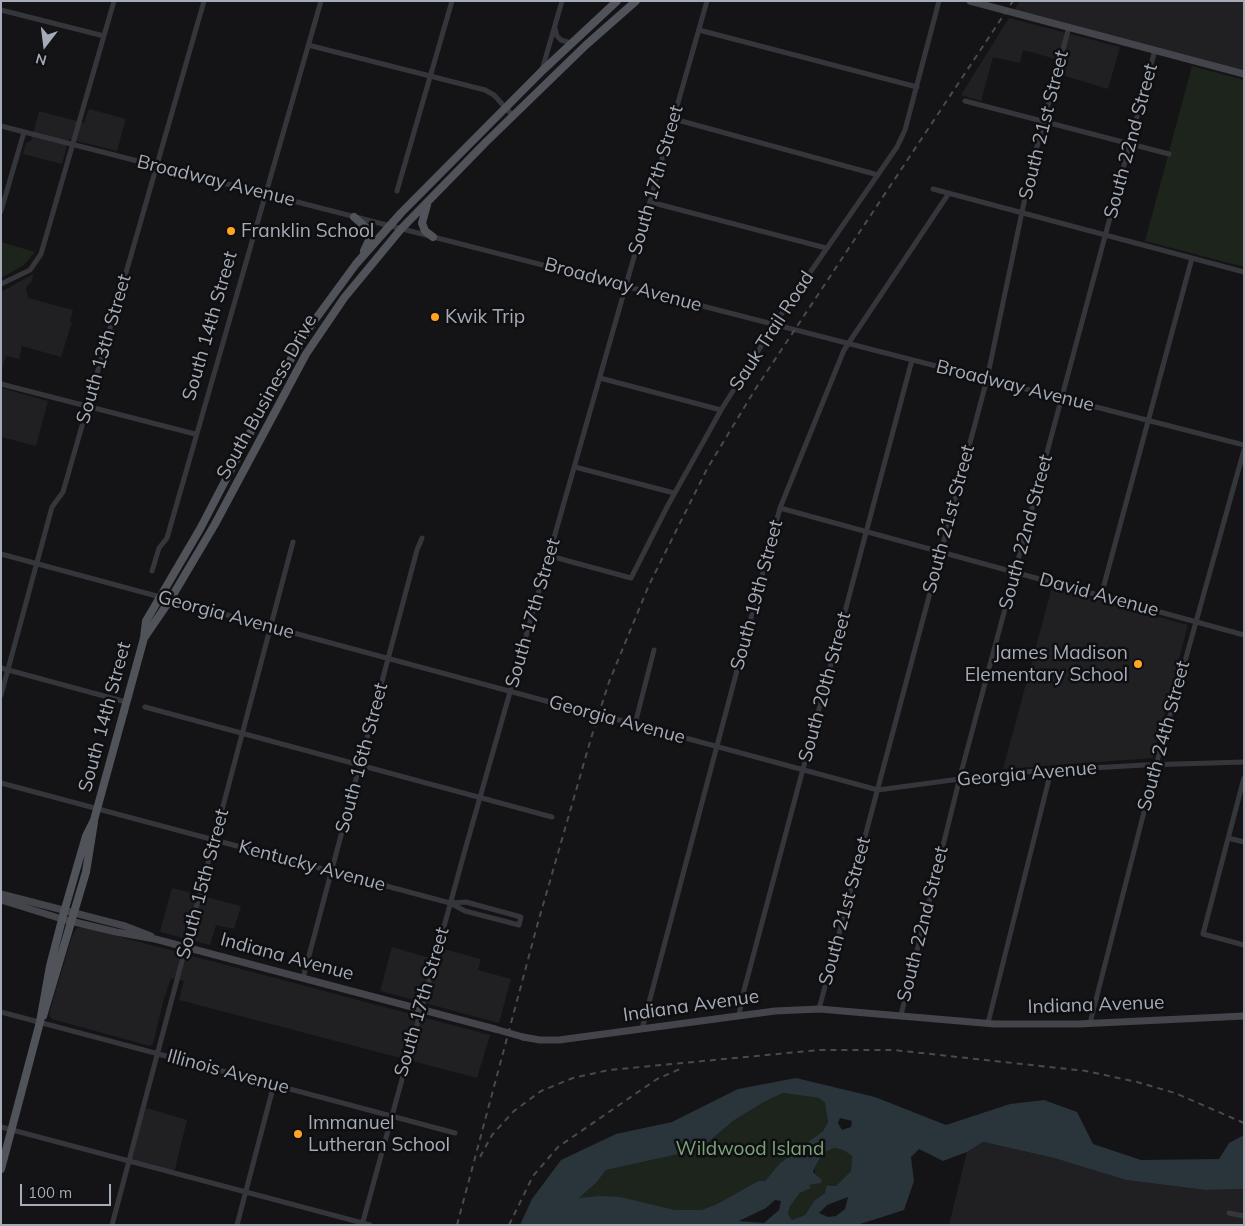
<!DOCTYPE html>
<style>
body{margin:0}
#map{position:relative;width:1245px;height:1226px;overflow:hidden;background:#141416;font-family:Mulish,sans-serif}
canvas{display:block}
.frame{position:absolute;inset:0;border:2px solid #a5acb7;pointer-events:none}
.north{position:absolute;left:20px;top:20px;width:50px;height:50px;-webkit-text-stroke:4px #0f0f11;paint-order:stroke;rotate:195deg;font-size:14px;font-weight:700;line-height:20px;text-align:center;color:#a5acb7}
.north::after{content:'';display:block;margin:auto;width:18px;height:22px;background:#a5acb7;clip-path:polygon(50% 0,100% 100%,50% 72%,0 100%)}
.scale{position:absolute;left:20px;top:1184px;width:91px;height:22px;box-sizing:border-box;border:2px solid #a5acb7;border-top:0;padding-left:6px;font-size:15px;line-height:18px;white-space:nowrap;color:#a5acb7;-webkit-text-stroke:4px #0f0f11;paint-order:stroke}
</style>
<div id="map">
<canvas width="1245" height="1226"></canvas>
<div class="frame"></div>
<div class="north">N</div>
<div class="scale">100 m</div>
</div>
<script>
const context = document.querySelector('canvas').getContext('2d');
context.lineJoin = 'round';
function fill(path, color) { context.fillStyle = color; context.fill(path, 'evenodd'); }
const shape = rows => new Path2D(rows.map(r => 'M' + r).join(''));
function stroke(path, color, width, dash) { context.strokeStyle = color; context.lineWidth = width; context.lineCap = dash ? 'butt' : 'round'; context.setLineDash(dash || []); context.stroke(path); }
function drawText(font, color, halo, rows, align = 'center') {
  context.font = font + ' Mulish,sans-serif'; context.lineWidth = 5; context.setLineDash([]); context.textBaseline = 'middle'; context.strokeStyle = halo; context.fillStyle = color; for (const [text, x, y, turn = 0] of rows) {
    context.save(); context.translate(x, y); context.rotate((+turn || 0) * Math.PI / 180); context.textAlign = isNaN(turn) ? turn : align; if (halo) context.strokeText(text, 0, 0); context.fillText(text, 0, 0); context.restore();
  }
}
fill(shape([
 [1020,1,1244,1,1244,74,1012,13],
 [1009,18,1120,47,1108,89,1062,75,1066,62,1023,50,1020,63,993,57,981,101,961,95],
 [89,109,126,119,117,151,69,139,62,164,23,154,26,143,31,141,39,111,84,123],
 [33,274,32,281,26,287,28,298,73,310,70,321,72,322,61,357,22,346,19,359,6,356,1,372,1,292],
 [1,388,48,401,36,446,2,437,1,439],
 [1052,587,1188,625,1153,758,1003,769],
 [172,888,241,906,234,929,216,925,210,945,160,932],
 [83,927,490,1035,477,1078,179,1000,184,981,171,978,163,1002,153,1044,150,1046,52,1019,49,1014,72,936,77,928],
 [392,947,440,961,444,949,481,959,478,970,511,979,499,1023,380,991],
 [143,1107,187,1120,174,1173,129,1161],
 [982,1142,1054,1158,1126,1180,1205,1190,1244,1189,1244,1225,949,1225,967,1152]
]), '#202023');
fill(shape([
 [1192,66,1244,80,1244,267,1145,241],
 [1,242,35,252,24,265,1,278],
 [783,1093,819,1098,825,1103,828,1122,823,1131,780,1163,765,1181,758,1181,717,1204,701,1210,676,1210,578,1199,597,1182,606,1170,688,1152,706,1144,733,1121,764,1102],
 [834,1148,843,1150,852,1156,851,1171,836,1186,829,1184,825,1193,814,1201,805,1215,792,1220,788,1214,790,1206,800,1193,807,1189,809,1185,822,1180,815,1175,815,1167,823,1153]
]), '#1c241c');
fill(shape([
 [796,1078,875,1097,946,1125,1010,1104,1044,1100,1077,1112,1093,1144,1141,1160,1219,1159,1229,1143,1244,1135,1244,1189,1205,1190,1126,1180,1054,1158,983,1142,967,1152,943,1161,919,1149,911,1157,914,1181,904,1210,857,1225,520,1225,532,1199,561,1160,616,1134,672,1122,738,1089],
 [783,1093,819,1098,825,1103,828,1122,823,1131,780,1163,765,1181,758,1181,717,1204,701,1210,675,1210,620,1197,600,1196,579,1198,597,1182,606,1170,688,1152,706,1144,733,1121,764,1102],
 [840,1118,852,1121,851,1127,842,1130,838,1123],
 [834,1148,843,1150,852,1156,851,1171,836,1186,827,1185,825,1193,814,1201,805,1215,792,1220,788,1214,790,1206,800,1193,811,1188,809,1185,821,1183,822,1180,813,1172,815,1167,823,1153],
 [848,1197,845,1209,836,1216,828,1217,819,1213,827,1205],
 [775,1200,781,1201,779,1210,764,1223,739,1221,766,1208]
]), '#29343b');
stroke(shape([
 [1,10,104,36],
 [555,28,557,36,561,40,571,43],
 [699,30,917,87],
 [308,45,485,90,494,95,513,116],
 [542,70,562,1],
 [965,101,1169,154],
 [674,119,878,175],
 [1,126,1244,445],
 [933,189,1244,272],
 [397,191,452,1],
 [650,202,826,248],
 [1,211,24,132],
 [1,284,30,270,41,254,114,1],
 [600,378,721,410],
 [1,384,195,434],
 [575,467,674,493],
 [780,508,1244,635],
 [1,554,546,701],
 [550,556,631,578,667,507,721,410,780,316,897,147,905,130,939,1],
 [152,571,159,548,167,538,321,1],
 [1101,596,1192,258],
 [1,668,126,702],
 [1,695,52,507,63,492,204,1],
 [145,707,552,817],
 [615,719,878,790,1004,773,1144,765,1244,762],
 [635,724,654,650],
 [1244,778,1203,934,1244,945],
 [1,783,450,903,465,911,519,925,521,917,466,902,450,903],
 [1228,838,1244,842],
 [303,978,417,550,422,538],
 [819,1009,987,379,1031,169,1069,27],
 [1,1012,455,1133],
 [739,1015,743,994,912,360],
 [901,1015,962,769,1155,50],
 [988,1023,1051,771],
 [1090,1023,1156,765,1244,450],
 [642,1029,780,508,844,350,949,193],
 [1,1127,370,1225],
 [1229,1213,1244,1216],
 [112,1225,293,542],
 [237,1225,274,1084],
 [362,1225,465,850,707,1]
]), '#35363b', 5);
stroke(shape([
 [970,1,1244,74],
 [1,894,125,926,151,936],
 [1,900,62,919,116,932,155,939,495,1029],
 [523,1037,540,1040,559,1040,775,1011,819,1009,995,1024,1078,1024,1244,1016]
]), '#43454b', 7);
stroke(shape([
 [427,205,422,223,425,231,433,237],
 [354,217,369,230,370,238,364,251],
 [144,638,170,600,215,524,306,354,344,298,401,229,486,142,586,45,636,1],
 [124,711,144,638,146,621,200,529,271,393,309,328,356,264,401,213,542,71,617,1],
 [43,1016,86,872,94,822],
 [1,1169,40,1022,50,966,64,912,86,836,94,820]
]), '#50535a', 8);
stroke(shape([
 [480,1157,492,1135,514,1111,541,1091,573,1078,609,1070,819,1050,894,1050,1086,1071,1137,1082,1175,1093,1244,1123],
 [457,1225,537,926,592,735,609,682,649,585,707,469,756,388,1013,1],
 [509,1225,533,1176,558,1147,657,1079,680,1069]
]), '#474a50', 2, [6, 5]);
stroke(shape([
 [546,701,615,719]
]), '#35363b', 5);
stroke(shape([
 [495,1029,523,1037]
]), '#43454b', 7);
stroke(shape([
 [94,820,124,711]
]), '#50535a', 8);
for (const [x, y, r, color] of [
 [231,231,5,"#ffa523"],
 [435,317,5,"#ffa523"],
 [1138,664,5,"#ffa523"],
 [298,1134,5,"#ffa523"]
]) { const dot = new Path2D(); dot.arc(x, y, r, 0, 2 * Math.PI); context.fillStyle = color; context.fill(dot); stroke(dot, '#0f0f11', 2); }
drawText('19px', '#a5acb7', '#0f0f11', [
 ["South 21st Street",1044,125,-76],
 ["South 22nd Street",1131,141,-75],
 ["South 17th Street",656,180,-74],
 ["Broadway Avenue",216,181,14],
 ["Broadway Avenue",623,285,15],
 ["South 14th Street",210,326,-74],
 ["Sauk Trail Road",772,331,-57],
 ["South 13th Street",104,349,-74],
 ["Broadway Avenue",1015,386,14],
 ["South Business Drive",267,397,-61],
 ["South 21st Street",949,519,-75],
 ["South 22nd Street",1026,532,-75],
 ["South 19th Street",757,595,-75],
 ["David Avenue",1099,595,15],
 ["South 17th Street",533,613,-74],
 ["Georgia Avenue",226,615,15],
 ["South 20th Street",825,687,-75],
 ["South 14th Street",105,717,-75],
 ["Georgia Avenue",617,720,15],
 ["South 24th Street",1164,736,-75],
 ["South 16th Street",362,758,-75],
 ["Georgia Avenue",1027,774,-5],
 ["Kentucky Avenue",312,866,15],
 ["South 15th Street",203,884,-75],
 ["South 21st Street",845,911,-75],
 ["South 22nd Street",923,924,-76],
 ["Indiana Avenue",287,957,15],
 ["South 17th Street",422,1002,-74],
 ["Indiana Avenue",1096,1005,-2],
 ["Indiana Avenue",691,1006,-8],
 ["Illinois Avenue",228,1072,15]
]);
drawText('19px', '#a5acb7', '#0f0f11', [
 ["Franklin School",241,231],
 ["Kwik Trip",445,317],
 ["James Madison",1128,653,"right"],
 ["Elementary School",1128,675,"right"],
 ["Immanuel",308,1123],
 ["Lutheran School",308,1145]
], 'left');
drawText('19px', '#7aa47a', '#0f0f11', [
 ["Wildwood Island",750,1149]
]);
</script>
